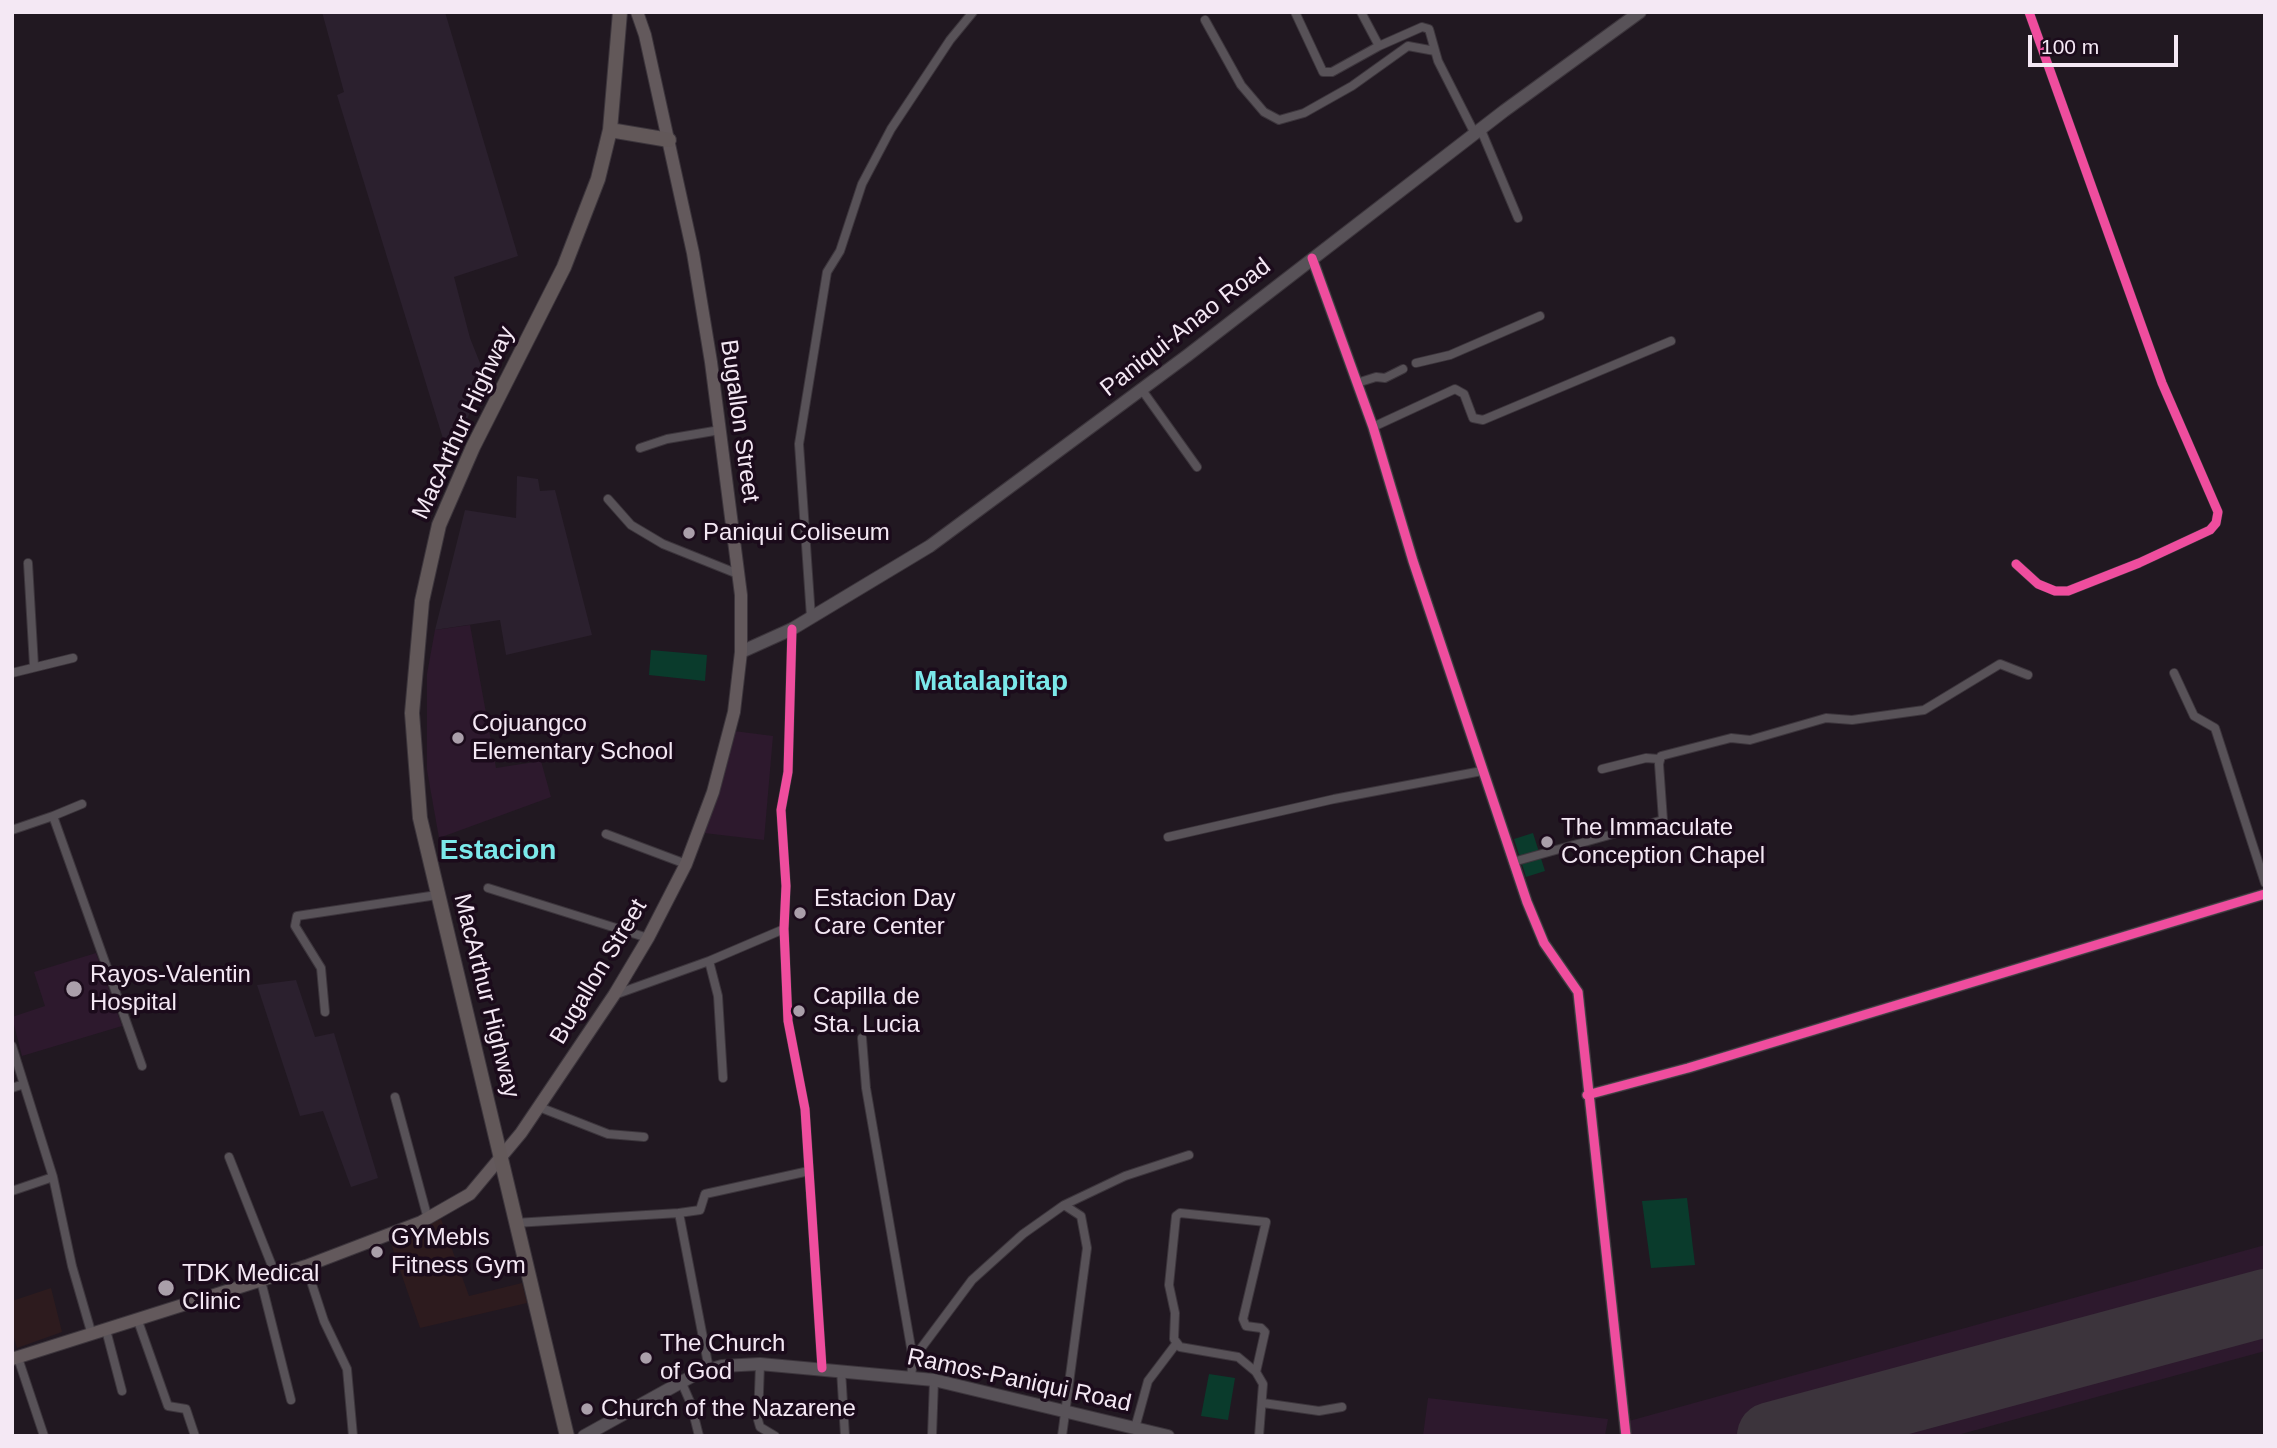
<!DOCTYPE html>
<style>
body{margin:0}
#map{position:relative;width:2277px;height:1448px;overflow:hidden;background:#211821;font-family:Arial,sans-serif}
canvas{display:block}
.frame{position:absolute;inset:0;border:14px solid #f4e8f4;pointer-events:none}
.scale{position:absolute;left:2028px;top:35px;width:150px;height:32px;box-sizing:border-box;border:4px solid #f4e8f4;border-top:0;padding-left:9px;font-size:21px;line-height:24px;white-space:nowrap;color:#f4e8f4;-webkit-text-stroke:5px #1b0b1b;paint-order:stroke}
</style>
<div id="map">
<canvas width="2277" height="1448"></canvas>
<div class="frame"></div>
<div class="scale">100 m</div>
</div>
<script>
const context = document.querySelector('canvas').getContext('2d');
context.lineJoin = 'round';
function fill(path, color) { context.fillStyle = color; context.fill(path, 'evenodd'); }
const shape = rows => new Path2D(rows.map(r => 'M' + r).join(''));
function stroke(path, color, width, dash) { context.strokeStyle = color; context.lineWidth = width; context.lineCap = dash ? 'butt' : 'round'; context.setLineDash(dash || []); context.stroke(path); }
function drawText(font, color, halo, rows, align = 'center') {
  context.font = font + ' Arial,sans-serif'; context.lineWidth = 7; context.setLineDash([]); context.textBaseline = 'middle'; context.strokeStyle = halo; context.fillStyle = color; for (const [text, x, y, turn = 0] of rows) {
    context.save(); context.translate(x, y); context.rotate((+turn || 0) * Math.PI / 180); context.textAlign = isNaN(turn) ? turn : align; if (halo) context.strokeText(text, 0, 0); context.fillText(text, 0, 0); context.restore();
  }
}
fill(shape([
 [441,1219,469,1296,522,1283,527,1303,420,1328,389,1238],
 [51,1288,62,1332,17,1348,12,1331,12,1301]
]), '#2d1b1e');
fill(shape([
 [322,12,445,12,518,256,454,277,470,338,486,378,449,458,337,95,344,92],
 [517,476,538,479,540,491,555,490,592,635,506,655,500,620,435,630,465,510,516,518],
 [296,980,315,1037,334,1033,378,1178,351,1187,323,1111,300,1116,257,985]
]), '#2b202e');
fill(shape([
 [470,625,496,768,541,761,551,797,439,838,427,770,427,674,435,630],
 [734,731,773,736,764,840,704,833],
 [96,953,122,1026,22,1056,12,1017,45,1006,34,972],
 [2265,1245,2265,1351,1954,1436,1631,1436,1629,1421],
 [1428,1398,1608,1419,1605,1436,1423,1436]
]), '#2d192d');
fill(shape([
 [651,650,707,655,705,681,649,675],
 [1533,833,1545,871,1526,877,1514,839],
 [1687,1198,1695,1265,1651,1268,1642,1201],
 [1209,1374,1235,1378,1228,1420,1201,1416]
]), '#0a3b2c');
stroke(shape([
 [1771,1436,2265,1303]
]), '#3c343c', 68);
const minor = shape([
 [1295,12,1323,72,1332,72,1379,46],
 [1361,12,1379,46,1422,27,1429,29,1438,61,1475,134],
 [1205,20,1241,85,1264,112,1279,120,1304,113,1352,86,1408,46,1435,51],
 [1481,130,1518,218],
 [1416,363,1450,355,1540,316],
 [1357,383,1376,377,1385,378,1403,369],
 [1142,390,1197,467],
 [1373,427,1455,389,1464,394,1473,418,1483,420,1671,341],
 [640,448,667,439,720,430],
 [608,499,631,525,663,544,738,574],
 [28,563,34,666],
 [2016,564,2038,584,2055,591,2068,591,2139,563,2210,530,2216,523,2218,512,2162,383,2029,12],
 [811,617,799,444,827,272,840,251,862,184,891,129,950,40,973,12],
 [792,629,788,772,781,810,786,886,784,929,788,1021,805,1109,822,1368],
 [12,673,73,658],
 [2174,673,2194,716,2215,728,2265,883],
 [1602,769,1646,758,1659,759],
 [53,816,82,804],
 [12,830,53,816,142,1066],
 [606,834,686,864],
 [1168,837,1334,799,1482,771],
 [1513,862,1663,820,1659,764,1661,756,1731,738,1750,740,1826,718,1852,720,1924,710,2000,664,2028,675],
 [488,888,648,938],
 [709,961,718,996,723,1078],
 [614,995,709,961,784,929],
 [325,1012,321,968,295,926,297,916,437,895],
 [862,1038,866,1088,913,1359,911,1377],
 [12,1046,53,1177,72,1266,92,1335],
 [12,1088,24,1084],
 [395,1097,428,1219],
 [539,1107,608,1134,644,1137],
 [229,1157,276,1276],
 [12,1191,53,1177],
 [1064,1205,1125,1176,1189,1155],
 [515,1223,679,1213],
 [306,1266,324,1321,347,1369,353,1436],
 [261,1281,291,1400],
 [138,1321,168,1406,186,1409,195,1436],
 [106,1330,122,1391],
 [18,1358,44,1436],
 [913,1359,972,1280,1023,1234,1064,1205,1081,1216,1087,1248,1062,1436],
 [760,1364,758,1420,760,1427,775,1436],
 [709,1369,679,1213,700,1210,705,1194,809,1171],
 [841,1370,845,1436],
 [1256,1372,1265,1332,1261,1328,1246,1326,1243,1319,1266,1222,1180,1213,1176,1216,1169,1285,1175,1313,1174,1339,1180,1347,1238,1357,1256,1372,1263,1384,1259,1436],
 [681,1381,691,1404,699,1436],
 [1263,1403,1319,1411,1342,1407],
 [1135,1428,1148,1381,1176,1344],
 [932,1436,934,1380]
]);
const tertiary = shape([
 [1312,258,1373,427,1413,561,1527,902,1544,943,1578,992,1626,1436],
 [1587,1095,1688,1068,2265,894]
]);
const secondary = shape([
 [741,652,792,629,930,546,1188,355,1504,111,1640,12],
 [584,1436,696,1374,722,1366,760,1364,934,1380,1168,1436]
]);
const primary = shape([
 [12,1359,306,1266,421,1222,470,1194,521,1133,614,995,648,938,686,864,713,792,734,712,741,652,741,595,711,362,693,253,645,35,637,12]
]);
const trunk = shape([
 [610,130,669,140],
 [567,1436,420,818,412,713,422,601,439,525,473,447,564,267,598,179,610,130,620,12]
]);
stroke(minor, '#3c353c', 10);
stroke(tertiary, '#3c353c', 12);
stroke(secondary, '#3c353c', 14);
stroke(primary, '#3c353c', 14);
stroke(trunk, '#3c353c', 16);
stroke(minor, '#585258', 8);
stroke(tertiary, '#585258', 10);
stroke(secondary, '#585258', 12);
stroke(primary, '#63595c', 12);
stroke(trunk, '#625859', 14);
stroke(shape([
 [1312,258,1373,427,1413,561,1527,902,1544,943,1578,992,1626,1436],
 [2016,564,2038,584,2055,591,2068,591,2139,563,2210,530,2216,523,2218,512,2162,383,2029,12],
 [792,629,788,772,781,810,786,886,784,929,788,1021,805,1109,822,1368],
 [1587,1095,1688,1068,2265,894]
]), '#ef4d9e', 9);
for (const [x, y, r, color] of [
 [689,533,7,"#aa9faa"],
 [458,738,7,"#aa9faa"],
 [1547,842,7,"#aa9faa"],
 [800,913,7,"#aa9faa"],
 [74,989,9,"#aa9faa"],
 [799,1011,7,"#aa9faa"],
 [377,1252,7,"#aa9faa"],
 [166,1288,9,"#aa9faa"],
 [646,1358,7,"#aa9faa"],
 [587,1409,7,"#aa9faa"]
]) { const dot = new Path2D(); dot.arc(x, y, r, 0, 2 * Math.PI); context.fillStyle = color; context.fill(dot); stroke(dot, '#1b0b1b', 2.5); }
drawText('24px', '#f4e8f4', '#1b0b1b', [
 ["Paniqui-Anao Road",1186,328,-38],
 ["Bugallon Street",739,421,82],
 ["MacArthur Highway",464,423,-65],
 ["Bugallon Street",599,972,-59],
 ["MacArthur Highway",486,996,76],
 ["Ramos-Paniqui Road",1019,1381,12]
]);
drawText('24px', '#f4e8f4', '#1b0b1b', [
 ["Paniqui Coliseum",703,533],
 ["Cojuangco",472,724],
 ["Elementary School",472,752],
 ["The Immaculate",1561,828],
 ["Conception Chapel",1561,856],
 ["Estacion Day",814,899],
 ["Care Center",814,927],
 ["Rayos-Valentin",90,975],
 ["Hospital",90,1003],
 ["Capilla de",813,997],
 ["Sta. Lucia",813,1025],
 ["GYMebls",391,1238],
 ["Fitness Gym",391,1266],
 ["TDK Medical",182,1274],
 ["Clinic",182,1302],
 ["The Church",660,1344],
 ["of God",660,1372],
 ["Church of the Nazarene",601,1409]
], 'left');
drawText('bold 28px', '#7be8ea', '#1b0b1b', [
 ["Matalapitap",991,682],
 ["Estacion",498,851]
]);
</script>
